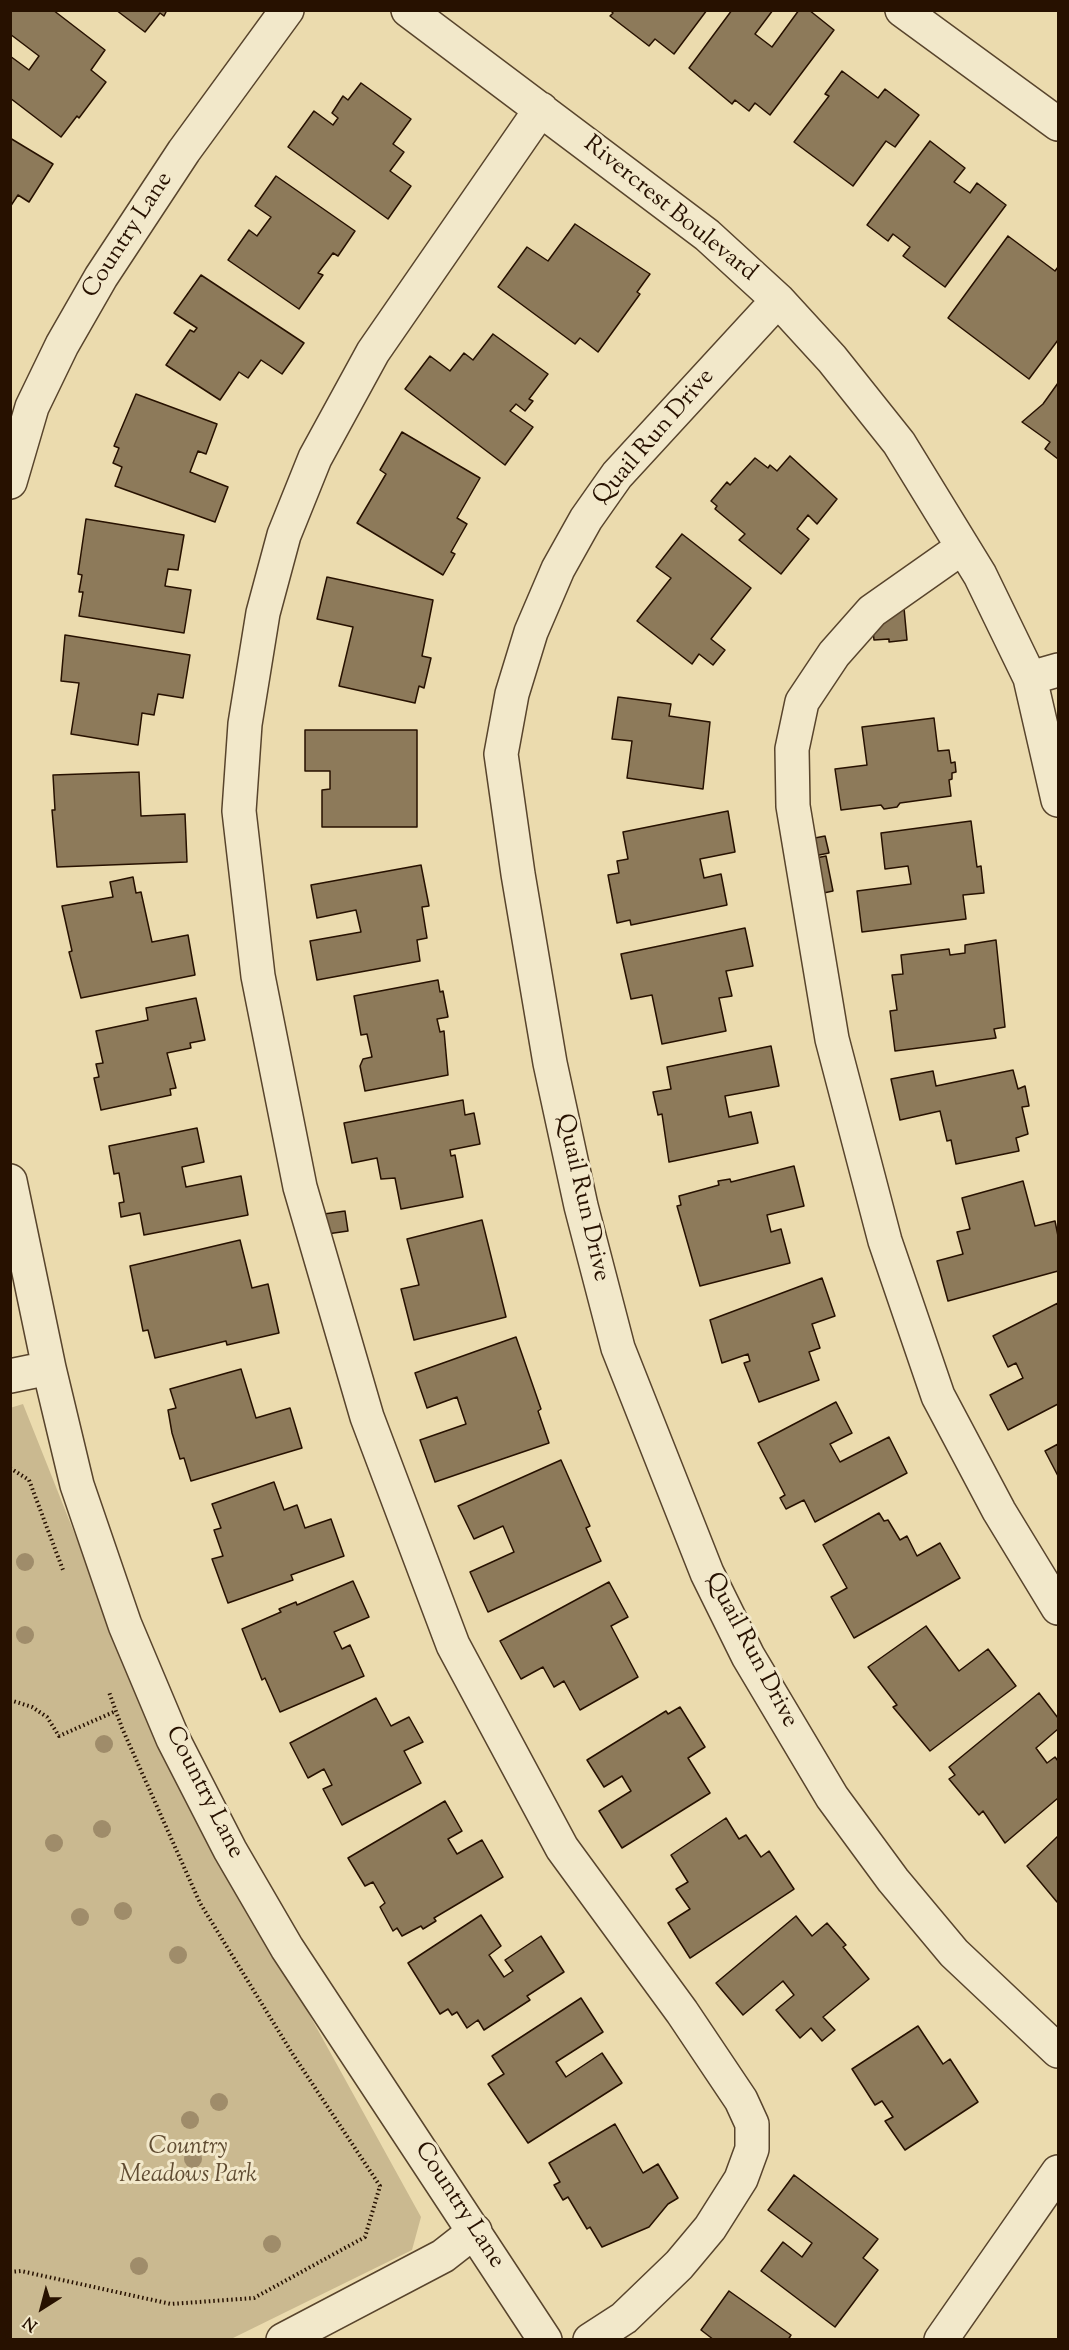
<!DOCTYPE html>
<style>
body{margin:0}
#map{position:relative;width:1069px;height:2350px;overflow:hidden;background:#ebdbae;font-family:"Sorts Mill Goudy",serif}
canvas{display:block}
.frame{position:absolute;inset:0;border:12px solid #271100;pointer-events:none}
.north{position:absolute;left:12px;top:2278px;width:60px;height:60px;-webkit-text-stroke:4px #f2e8ca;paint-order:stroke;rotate:216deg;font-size:16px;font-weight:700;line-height:24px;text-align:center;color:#271100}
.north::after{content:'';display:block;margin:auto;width:21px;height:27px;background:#271100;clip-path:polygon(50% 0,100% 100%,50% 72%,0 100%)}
</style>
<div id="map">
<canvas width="1069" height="2350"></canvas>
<div class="frame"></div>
<div class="north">N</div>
</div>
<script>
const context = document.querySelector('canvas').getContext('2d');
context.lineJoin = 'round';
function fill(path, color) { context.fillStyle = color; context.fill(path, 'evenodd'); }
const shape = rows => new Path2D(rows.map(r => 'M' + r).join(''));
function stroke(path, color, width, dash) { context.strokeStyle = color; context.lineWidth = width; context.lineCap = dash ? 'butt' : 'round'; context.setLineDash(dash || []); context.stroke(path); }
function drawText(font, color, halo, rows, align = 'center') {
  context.font = font + ' "Sorts Mill Goudy",serif'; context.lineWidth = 6; context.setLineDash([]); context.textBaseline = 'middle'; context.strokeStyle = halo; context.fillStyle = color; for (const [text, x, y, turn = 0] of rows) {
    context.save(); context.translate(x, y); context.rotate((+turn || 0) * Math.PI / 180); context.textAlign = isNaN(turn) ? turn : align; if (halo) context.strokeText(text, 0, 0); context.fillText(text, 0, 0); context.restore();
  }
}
fill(shape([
 [23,1404,153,1731,421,2217,412,2250,231,2339,11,2339,10,1408]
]), '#cab990');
const building = shape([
 [10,10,53,10,105,50,91,70,106,82,79,118,77,116,61,137,10,98,10,56,29,70,39,56,10,34,10,10],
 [116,10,167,10,164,16,160,13,145,32,116,10],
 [610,10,707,10,674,54,655,39,649,46,610,16,613,13,610,10],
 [732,10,773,10,755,34,772,47,799,10,809,10,834,30,770,115,755,103,749,111,735,100,732,104,689,68,732,10],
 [842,71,878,98,885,89,919,115,895,147,886,141,853,186,794,142,829,96,825,94,842,71],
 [361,83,411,119,393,144,404,152,390,171,411,186,388,219,288,147,314,111,333,125,338,118,332,113,343,96,348,100,361,83],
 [10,138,53,164,29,202,18,195,10,207,10,138],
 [930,141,965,168,954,182,970,193,977,183,1006,205,945,287,903,256,910,247,893,234,888,241,867,225,930,141],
 [276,176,355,231,338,256,333,253,318,273,323,275,299,309,228,260,249,230,257,236,271,217,255,206,276,176],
 [575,224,650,274,637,292,640,294,598,352,580,338,575,344,498,287,527,247,548,261,575,224],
 [1008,236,1055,271,1058,267,1058,340,1029,379,948,318,1008,236],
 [201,275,304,343,282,374,261,360,248,378,239,372,220,400,166,365,190,330,194,332,197,328,174,313,201,275],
 [493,334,548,374,529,399,533,401,525,411,516,404,510,411,533,427,505,465,405,389,430,356,450,371,464,353,473,360,493,334],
 [1058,383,1058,459,1045,449,1050,442,1022,422,1043,404,1058,383],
 [136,394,217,424,206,454,198,451,190,472,228,487,215,522,115,486,122,467,113,463,119,448,114,446,136,394],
 [402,432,480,478,457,518,467,524,451,552,455,554,443,575,357,523,386,474,380,470,402,432],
 [790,456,837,499,817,524,808,515,797,529,809,539,781,574,739,540,745,534,715,509,717,506,711,501,727,482,730,485,755,458,768,468,770,465,777,471,790,456],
 [86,519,184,535,178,570,168,569,165,586,191,590,184,633,79,616,83,592,79,592,82,575,78,574,86,519],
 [682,534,751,588,711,639,725,650,713,665,699,654,692,664,637,621,671,578,656,567,682,534],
 [327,577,433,600,422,656,431,658,424,688,419,686,415,703,339,686,353,627,317,619,327,577],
 [904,608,907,640,889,642,889,639,874,640,872,622,904,608],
 [65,635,190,655,183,698,158,694,154,715,142,713,138,745,71,734,79,683,61,681,65,635],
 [618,697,671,704,669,716,710,722,703,789,627,778,632,741,612,739,618,697],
 [934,718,938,751,949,750,951,763,955,762,956,772,952,773,952,779,949,780,951,796,900,803,897,807,884,809,881,805,841,810,835,769,867,765,862,727,934,718],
 [305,730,417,730,417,827,322,827,322,790,330,789,330,771,305,771,305,730],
 [139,772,141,816,185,814,187,862,57,867,52,810,55,810,53,775,139,772],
 [728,811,735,852,700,859,704,878,721,874,727,905,631,925,630,920,617,923,608,875,619,873,617,861,628,859,623,832,728,811],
 [971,821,977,867,981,866,984,893,963,895,966,919,862,932,857,891,911,884,908,866,885,869,881,833,971,821],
 [825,836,829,853,809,857,805,840,825,836],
 [826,856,833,891,814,895,806,860,826,856],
 [421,865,429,906,422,907,427,938,417,940,420,961,317,980,310,941,361,932,356,910,317,918,311,885,421,865],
 [133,877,136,893,141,892,152,942,188,935,195,975,81,998,69,952,72,951,62,906,113,897,110,882,133,877],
 [745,928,753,966,726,971,732,996,719,998,726,1031,662,1044,652,995,631,999,621,954,745,928],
 [996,940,1005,1027,994,1029,996,1038,895,1051,890,1011,897,1010,892,975,903,974,901,955,949,949,950,955,965,953,965,945,996,940],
 [438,980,440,992,443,991,448,1017,437,1019,440,1032,444,1031,448,1075,365,1091,360,1066,363,1059,372,1057,367,1034,361,1035,354,996,438,980],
 [196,998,205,1040,190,1043,191,1048,167,1053,176,1088,170,1089,171,1095,101,1110,94,1078,99,1077,96,1064,103,1063,96,1031,148,1020,146,1008,196,998],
 [771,1046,779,1086,725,1096,729,1117,751,1112,758,1143,669,1162,662,1114,658,1115,653,1092,671,1089,667,1067,771,1046],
 [1013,1070,1018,1089,1025,1086,1029,1106,1022,1107,1028,1134,1016,1138,1019,1151,956,1164,951,1140,947,1141,940,1111,900,1120,891,1079,933,1071,936,1086,1013,1070],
 [463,1100,465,1115,474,1113,480,1144,450,1150,451,1156,455,1155,463,1197,401,1209,395,1178,381,1179,377,1158,352,1163,344,1123,463,1100],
 [197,1128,204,1162,182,1167,186,1187,241,1176,248,1215,144,1235,140,1213,121,1217,119,1203,124,1202,119,1173,114,1174,109,1146,197,1128],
 [794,1166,804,1206,767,1215,771,1232,781,1229,790,1263,700,1286,677,1206,681,1205,679,1196,719,1185,718,1181,730,1179,731,1182,794,1166],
 [1023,1181,1035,1226,1055,1221,1058,1236,1058,1271,948,1301,937,1261,963,1254,957,1232,970,1229,962,1198,1023,1181],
 [345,1211,348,1231,327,1234,324,1214,345,1211],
 [482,1220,506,1317,414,1340,401,1289,419,1285,407,1239,482,1220],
 [240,1240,252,1288,268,1284,279,1333,227,1345,226,1341,155,1358,148,1330,143,1331,130,1266,240,1240],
 [822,1278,835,1316,812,1324,820,1348,809,1352,819,1380,759,1402,744,1363,750,1361,748,1354,722,1363,710,1320,822,1278],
 [1058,1303,1058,1404,1008,1430,990,1395,1023,1378,1016,1363,1008,1367,993,1336,1058,1303],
 [516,1337,541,1409,538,1411,549,1443,435,1482,420,1440,466,1424,457,1397,427,1408,415,1373,516,1337],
 [241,1369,256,1418,290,1408,302,1448,191,1481,184,1458,180,1459,172,1433,168,1410,176,1408,170,1389,241,1369],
 [836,1402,852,1433,830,1444,840,1462,889,1437,907,1473,815,1522,804,1500,786,1509,780,1498,785,1495,758,1443,836,1402],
 [1058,1444,1058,1476,1045,1451,1058,1444],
 [561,1460,590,1526,586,1528,601,1561,488,1612,470,1572,514,1552,503,1526,474,1539,458,1506,561,1460],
 [274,1482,284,1510,297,1505,305,1528,331,1519,344,1556,291,1575,293,1580,228,1603,212,1559,223,1556,214,1530,221,1528,212,1504,274,1482],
 [879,1513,884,1521,888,1520,900,1540,907,1536,917,1556,940,1543,960,1578,854,1638,831,1597,847,1588,823,1545,879,1513],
 [353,1581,369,1617,334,1632,342,1649,350,1645,364,1676,280,1712,265,1678,262,1680,242,1629,281,1612,279,1609,296,1602,297,1605,353,1581],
 [609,1582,628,1617,611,1626,638,1677,580,1710,564,1681,554,1687,543,1667,521,1679,500,1641,609,1582],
 [926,1626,959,1671,988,1649,1016,1686,930,1751,893,1707,897,1705,868,1667,926,1626],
 [1039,1693,1058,1718,1058,1729,1036,1748,1047,1763,1055,1757,1058,1761,1058,1798,1005,1843,983,1811,979,1815,949,1779,955,1775,949,1767,1039,1693],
 [376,1698,391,1726,409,1717,423,1742,404,1751,421,1783,342,1825,323,1789,332,1785,324,1769,308,1778,290,1743,376,1698],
 [680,1707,705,1747,688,1758,710,1793,622,1848,599,1811,631,1791,622,1776,604,1787,587,1760,666,1711,668,1714,680,1707],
 [445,1801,462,1831,448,1839,457,1854,482,1840,503,1877,434,1918,436,1921,423,1929,421,1926,402,1936,397,1928,393,1931,380,1907,385,1903,373,1882,365,1886,348,1858,445,1801],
 [726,1818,739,1839,746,1835,761,1857,769,1851,794,1889,690,1958,668,1923,690,1909,676,1889,688,1882,671,1855,726,1818],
 [1058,1836,1058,1901,1057,1902,1027,1866,1058,1836],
 [481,1915,501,1946,489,1955,504,1977,513,1971,505,1960,541,1936,564,1972,527,1996,530,2000,484,2030,478,2020,467,2028,457,2012,452,2015,448,2009,440,2014,408,1963,481,1915],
 [796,1916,812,1936,827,1923,846,1945,843,1947,869,1979,823,2017,835,2030,822,2041,811,2028,800,2038,776,2010,794,1995,783,1981,743,2015,716,1983,796,1916],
 [581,1998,603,2032,556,2062,566,2077,602,2053,622,2083,528,2143,488,2084,504,2074,492,2056,581,1998],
 [918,2026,943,2064,950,2059,978,2102,905,2150,885,2121,893,2117,882,2101,875,2105,852,2069,918,2026],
 [615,2124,643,2173,658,2164,678,2198,668,2204,649,2227,602,2247,590,2227,587,2229,568,2197,563,2200,554,2185,560,2182,549,2163,615,2124],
 [794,2175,878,2239,863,2258,878,2270,835,2327,761,2271,783,2242,802,2257,812,2243,768,2210,794,2175],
 [729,2291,791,2335,788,2340,714,2340,701,2330,729,2291]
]);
fill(building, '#8d7a5a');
stroke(building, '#271100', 1.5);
const minor = shape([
 [408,10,707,235,778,300,832,359,899,443,980,575,1030,678,1058,800],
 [902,10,1058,124],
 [541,109,373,352,315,458,284,535,263,613,245,724,239,811,258,976,300,1187,367,1417,453,1645,562,1848,682,2012,741,2100,752,2124,752,2149,741,2179,710,2228,679,2265,624,2318,590,2340],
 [778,300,617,475,586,519,558,569,531,632,512,694,501,754,518,874,550,1063,581,1206,618,1348,707,1573,748,1656,832,1797,893,1880,954,1953,1058,2051],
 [10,482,32,407,62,345,101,277,184,151,287,10],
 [963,547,872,611,834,654,802,702,792,749,793,806,832,1039,885,1241,938,1396,999,1511,1058,1608],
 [1030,678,1058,670],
 [10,1181,49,1368,77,1485,125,1625,173,1739,230,1850,287,1948,545,2340],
 [10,1376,49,1368],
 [283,2340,443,2256,475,2231],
 [941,2340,1058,2172]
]);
stroke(minor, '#58442c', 36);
stroke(shape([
 [10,1468,29,1480,63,1570],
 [10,1700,32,1707,47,1717,59,1736,116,1711],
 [10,2272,21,2271,171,2304,254,2298,365,2237,380,2186,292,2053,200,1903,122,1728,109,1692]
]), '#271100', 4, [1.5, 3]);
stroke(minor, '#f2e8ca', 33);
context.fillStyle = '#9f8c6a';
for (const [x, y] of [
 [25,1562],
 [25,1635],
 [104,1744],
 [102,1829],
 [54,1843],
 [123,1911],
 [80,1917],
 [178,1955],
 [219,2102],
 [190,2120],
 [193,2159],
 [272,2244],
 [139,2266]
]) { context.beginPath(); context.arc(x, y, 9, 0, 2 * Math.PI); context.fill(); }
drawText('24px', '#271100', '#f2e8ca', [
 ["Rivercrest Boulevard",669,210,39],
 ["Country Lane",129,236,-57],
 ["Quail Run Drive",655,438,-49],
 ["Quail Run Drive",581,1198,77],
 ["Quail Run Drive",750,1651,62],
 ["Country Lane",203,1793,63],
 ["Country Lane",458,2206,57]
]);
drawText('italic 24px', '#604c32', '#f2e8ca', [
 ["Country",188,2149],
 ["Meadows Park",188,2177]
]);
</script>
